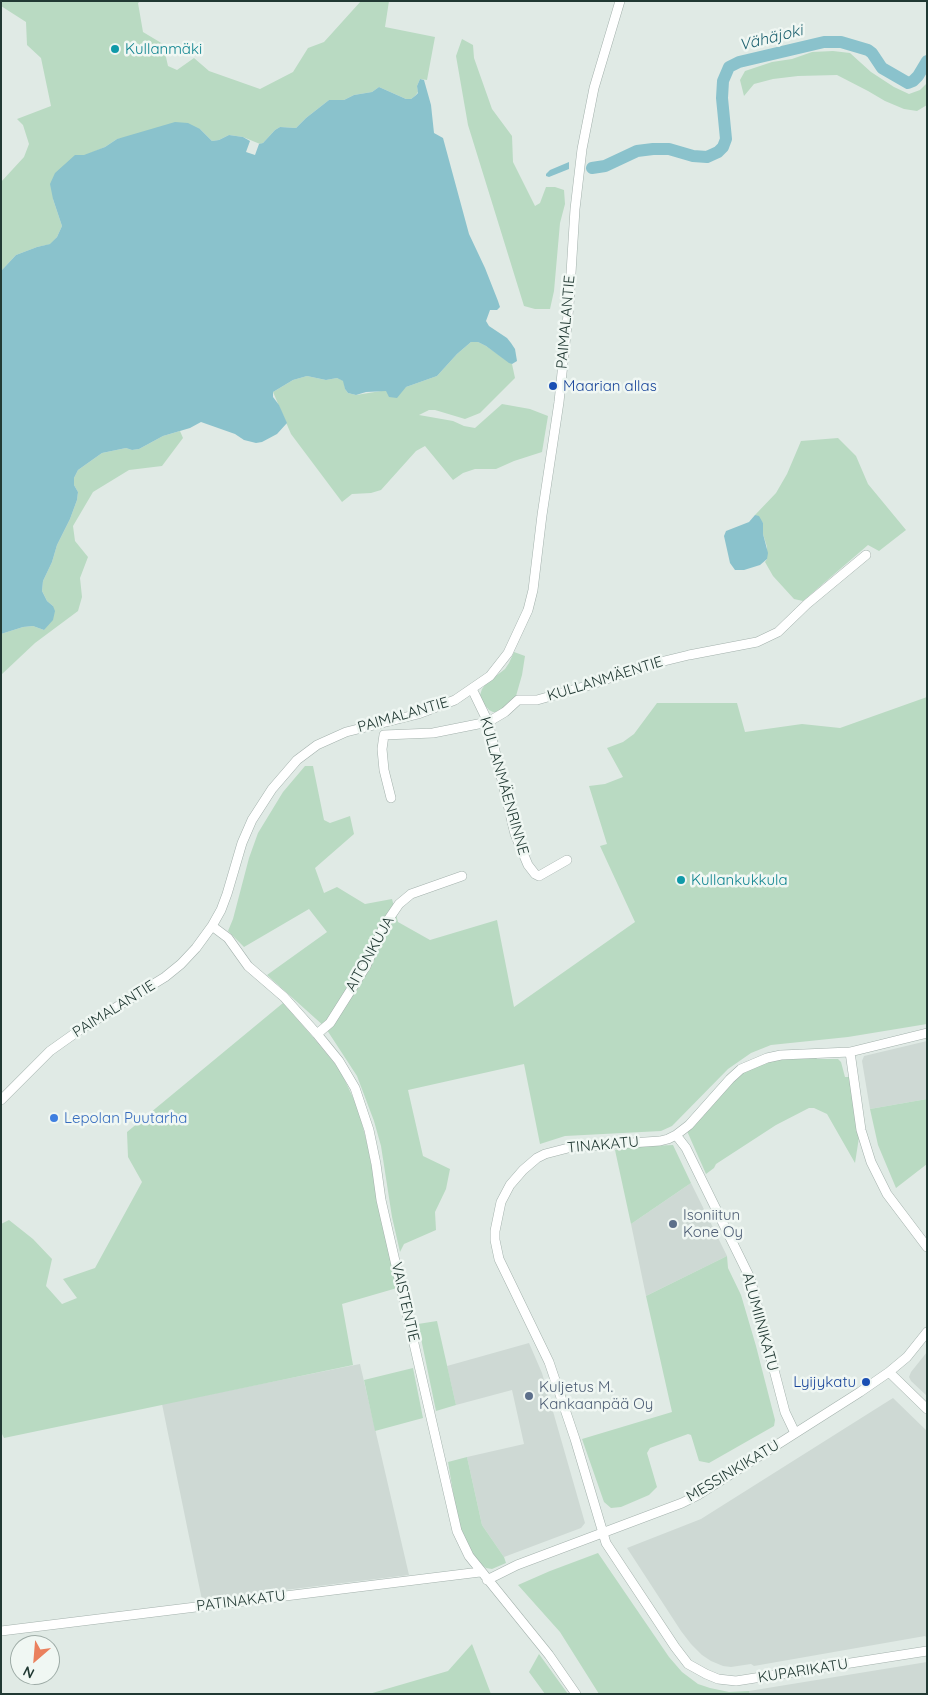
<!DOCTYPE html>
<meta charset="utf-8">
<style>
body{margin:0}
#map{position:relative;width:928px;height:1695px;overflow:hidden;background:#e0eae5;font-family:Quicksand,sans-serif}
canvas{display:block}
.frame{position:absolute;inset:0;border:2px solid #213933;pointer-events:none}
.north{position:absolute;left:10px;top:1635px;width:50px;height:50px;box-sizing:border-box;background:#f0f7f3;border:1px solid #9daba6;border-radius:50%;rotate:207deg;font-size:14px;font-weight:700;line-height:20px;text-align:center;color:#213933}
.north::after{content:'';display:block;margin:auto;width:18px;height:22px;background:#ea805d;clip-path:polygon(50% 0,100% 100%,50% 72%,0 100%)}
</style>
<div id="map">
<canvas width="928" height="1695"></canvas>
<div class="frame"></div>
<div class="north">N</div>
</div>
<script>
const context = document.querySelector('canvas').getContext('2d');
context.lineJoin = 'round';
function fill(path, color) { context.fillStyle = color; context.fill(path, 'evenodd'); }
const shape = rows => new Path2D(rows.map(r => 'M' + r).join(''));
function stroke(path, color, width, dash) { context.strokeStyle = color; context.lineWidth = width; context.lineCap = dash ? 'butt' : 'round'; context.setLineDash(dash || []); context.stroke(path); }
function drawText(font, color, halo, rows, align = 'center') {
  context.font = font + ' Quicksand,sans-serif'; context.lineWidth = 5; context.setLineDash([]); context.textBaseline = 'middle'; context.strokeStyle = halo; context.fillStyle = color; for (const [text, x, y, turn = 0] of rows) {
    context.save(); context.translate(x, y); context.rotate((+turn || 0) * Math.PI / 180); context.textAlign = isNaN(turn) ? turn : align; if (halo) context.strokeText(text, 0, 0); context.fillText(text, 0, 0); context.restore();
  }
}
fill(shape([
 [927,1041,927,1099,870,1109,862,1061,864,1056],
 [691,1183,727,1256,646,1296,631,1224],
 [529,1343,542,1373,585,1523,581,1528,504,1557,482,1525,467,1457,524,1444,512,1390,456,1405,447,1366],
 [927,1352,927,1396,911,1381,909,1377,911,1372],
 [360,1364,409,1575,202,1600,162,1404],
 [893,1398,927,1431,927,1638,925,1636,754,1666,751,1664,731,1667,723,1666,711,1661,702,1655,691,1644,681,1631,627,1548,701,1519],
 [927,1662,927,1694,750,1694,749,1691]
]), '#ced9d4');
fill(shape([
 [1,1,141,1,138,3,143,32,163,44,168,66,177,70,194,58,209,71,260,89,293,72,308,48,324,42,361,1,389,1,385,27,435,37,427,80,420,79,417,86,418,92,415,96,411,99,406,99,379,87,372,92,354,95,344,100,329,100,306,118,296,128,280,127,275,130,263,143,260,144,243,137,229,135,219,140,212,141,200,129,117,139,105,147,84,156,53,199,62,226,57,237,51,244,37,247,16,255,1,271,1,182,24,157,29,144,23,125,17,119,51,106,41,58,27,45,26,22,1,6],
 [462,39,473,45,474,58,492,109,512,136,513,162,535,206,540,203,546,187,555,187,564,190,565,204,560,223,554,291,550,309,535,309,524,306,468,125,456,56],
 [833,51,850,53,871,72,894,87,909,94,920,90,927,83,927,105,917,111,904,109,885,101,868,91,837,75,798,76,773,79,754,84,744,96,740,80,745,71,772,62,792,59,812,52],
 [471,342,478,342,486,346,512,364,515,378,480,413,465,419,435,410,429,410,419,415,453,421,464,426,475,428,502,404,530,409,548,416,542,452,514,461,496,469,475,469,463,473,453,480,425,446,416,451,381,490,371,493,352,494,342,502,291,434,273,392,293,380,307,376,326,380,337,378,344,381,345,389,348,393,356,395,406,387,437,376,457,354],
 [180,431,183,438,162,466,129,470,93,492,73,526,75,541,88,557,80,578,82,597,78,611,35,643,1,675,1,634,23,627,33,626,44,630,53,606,47,601,42,591,43,581,52,562,57,545,70,519,77,500,78,492,74,485,74,478,78,470,102,453,126,448,132,450,139,449,163,436],
 [838,438,856,456,868,484,906,530,879,551,868,545,803,601,794,599,773,576,765,562,767,559,767,547,763,534,763,523,755,515,776,493,787,474,801,441],
 [514,652,525,656,522,675,516,696,511,703,497,712,493,712,489,710,483,703,480,695,482,689,488,681,496,676,505,669,509,663],
 [927,697,927,1024,848,1037,771,1045,751,1053,728,1069,672,1126,661,1131,565,1136,540,1144,524,1064,408,1090,423,1156,450,1169,446,1189,435,1212,436,1230,404,1244,400,1252,392,1217,381,1146,374,1121,357,1076,325,1027,267,975,327,932,309,909,244,947,228,931,233,919,249,858,258,833,283,792,305,766,313,766,324,820,330,823,350,816,354,834,315,868,324,893,337,887,365,904,392,899,398,922,430,940,497,920,514,1007,635,922,600,846,607,844,589,786,605,784,623,777,607,748,623,742,634,734,657,703,737,703,745,732,802,724,840,728],
 [283,1003,312,1036,340,1070,358,1108,368,1147,378,1201,397,1288,342,1304,353,1365,4,1438,1,1432,1,1224,9,1220,33,1239,52,1259,46,1286,62,1304,77,1298,63,1279,95,1268,142,1182,128,1157,127,1132],
 [816,1057,817,1059,838,1059,841,1062,845,1077,850,1077,860,1131,855,1163,827,1114,814,1108,809,1108,776,1125,716,1164,714,1168,706,1174,687,1131,734,1080,742,1073,775,1059],
 [927,1099,927,1164,896,1188,878,1145,870,1109],
 [673,1145,691,1183,631,1224,615,1150,625,1147],
 [727,1256,728,1268,741,1295,756,1346,775,1420,774,1426,709,1463,699,1461,691,1435,688,1434,650,1448,647,1453,657,1487,649,1495,621,1507,611,1508,604,1502,582,1439,672,1412,646,1296],
 [437,1321,456,1405,436,1411,418,1324],
 [413,1368,423,1418,375,1431,364,1380],
 [467,1457,482,1525,504,1557,506,1563,492,1569,486,1568,475,1560,462,1535,457,1516,448,1462],
 [598,1553,669,1657,682,1672,698,1684,710,1688,729,1692,749,1691,750,1694,599,1694,560,1632,518,1585,550,1571],
 [472,1644,491,1694,369,1694,448,1671],
 [539,1654,568,1694,545,1694,529,1672]
]), '#b9dac2');
fill(shape([
 [420,79,424,80,431,105,434,133,443,138,469,234,485,268,498,301,500,307,497,310,490,310,486,321,489,326,507,338,511,343,515,349,517,361,512,364,509,363,486,346,478,342,471,342,457,354,437,376,406,387,397,398,389,397,386,391,366,392,356,395,348,393,345,389,343,381,337,378,326,380,307,376,293,380,273,392,273,397,279,405,287,423,277,434,262,442,256,443,244,440,235,434,201,422,190,428,163,436,139,449,132,450,126,448,102,453,78,470,74,478,74,485,78,492,77,500,70,519,57,545,52,562,43,581,42,591,47,601,53,606,55,611,53,620,44,630,33,626,23,627,1,634,1,271,16,255,37,247,50,244,57,237,62,226,53,199,50,184,55,173,75,155,84,155,105,147,117,139,175,122,188,123,200,129,212,141,219,140,229,135,243,137,250,141,246,152,255,155,259,144,263,143,275,130,280,127,296,128,306,118,329,100,344,100,354,95,372,92,379,87,406,99,411,99,415,96,418,93,417,86],
 [569,162,569,169,549,177,546,176,546,174,550,170],
 [755,515,759,516,763,523,763,534,768,553,767,559,760,565,744,570,735,570,730,563,724,536,726,531,749,522]
]), '#8ac2cc');
stroke(shape([
 [592,168,605,166,637,151,653,149,669,149,693,156,707,157,718,152,723,147,726,139,722,98,723,81,729,67,739,62,824,42,841,42,868,50,872,53,882,68,908,83,913,81,918,76,927,61]
]), '#8ac2cc', 12);
const minor = shape([
 [472,689,488,722,515,834,528,865,535,874,539,876,567,860],
 [391,798,384,770,382,749,384,735,433,733,488,722,505,712,518,700,537,700,590,685,626,672,656,663,689,655,757,642,778,632,807,604,866,555],
 [212,926,228,938,248,966,284,997,317,1034,339,1061,355,1088,369,1130,376,1164,381,1200,457,1531,469,1556,549,1655,576,1694],
 [927,1033,850,1052,781,1055,767,1058,741,1069,730,1079,689,1125,676,1135,668,1139,660,1141,572,1147,545,1154,537,1158,523,1170,510,1185,501,1202,495,1231,495,1240,499,1259,549,1362,575,1439,606,1543,675,1647,688,1664,706,1674,718,1679,736,1681,927,1651],
 [317,1034,330,1023,366,966,384,926,399,904,411,894,462,876],
 [850,1052,861,1130,871,1162,887,1194,927,1247],
 [1,1100,50,1051,81,1029,165,977,181,964,196,948,212,926,221,910,227,894,242,843,252,820,272,789,297,760,317,745,346,732,418,714,455,700,490,676,508,653,528,610,533,590,542,515,559,402,569,305,575,209,582,149,594,88,620,1],
 [676,1135,686,1148,750,1278,785,1412,795,1433],
 [889,1372,927,1409],
 [487,1580,517,1565,682,1503,698,1495,860,1392,889,1372,907,1357,927,1332],
 [1,1631,480,1572]
]);
stroke(minor, '#a3b1ac', 10);
stroke(minor, '#fff', 9);
for (const [x, y, r, color] of [
 [115,49,5,"#0f9aa8"],
 [553,386,5,"#1a4fb4"],
 [681,880,5,"#0f9aa8"],
 [54,1118,5,"#3f7fe0"],
 [673,1224,5,"#5c6f8a"],
 [866,1382,5,"#1a4fb4"],
 [529,1396,5,"#5c6f8a"]
]) { const dot = new Path2D(); dot.arc(x, y, r, 0, 2 * Math.PI); context.fillStyle = color; context.fill(dot); stroke(dot, '#f0f7f3', 2); }
drawText('15px', '#0d838f', '#f0f7f3', [
 ["Kullanmäki",125,49],
 ["Kullankukkula",691,880]
], 'left');
drawText('15px', '#213933', '#f0f7f3', [
 ["PAIMALANTIE",566,322,-85],
 ["KULLANMÄENTIE",605,679,-17],
 ["PAIMALANTIE",403,715,-16],
 ["KULLANMÄENRINNE",504,786,74],
 ["AITONKUJA",370,954,-61],
 ["PAIMALANTIE",114,1009,-32],
 ["TINAKATU",603,1145,-5],
 ["VAISTENTIE",405,1302,77],
 ["ALUMIINIKATU",760,1322,75],
 ["MESSINKIKATU",733,1471,-31],
 ["PATINAKATU",241,1601,-7],
 ["KUPARIKATU",803,1671,-9]
]);
drawText('15px', '#164399', '#f0f7f3', [
 ["Maarian allas",563,386],
 ["Lyijykatu",856,1382,"right"]
], 'left');
drawText('15px', '#366cbe', '#f0f7f3', [
 ["Lepolan Puutarha",64,1118]
], 'left');
drawText('15px', '#4e5e75', '#f0f7f3', [
 ["Isoniitun",683,1215],
 ["Kone Oy",683,1232],
 ["Kuljetus M.",539,1387],
 ["Kankaanpää Oy",539,1404]
], 'left');
drawText('italic 16px', '#1f6371', '#f0f7f3', [
 ["Vähäjoki",771,38,-14]
]);
</script>
